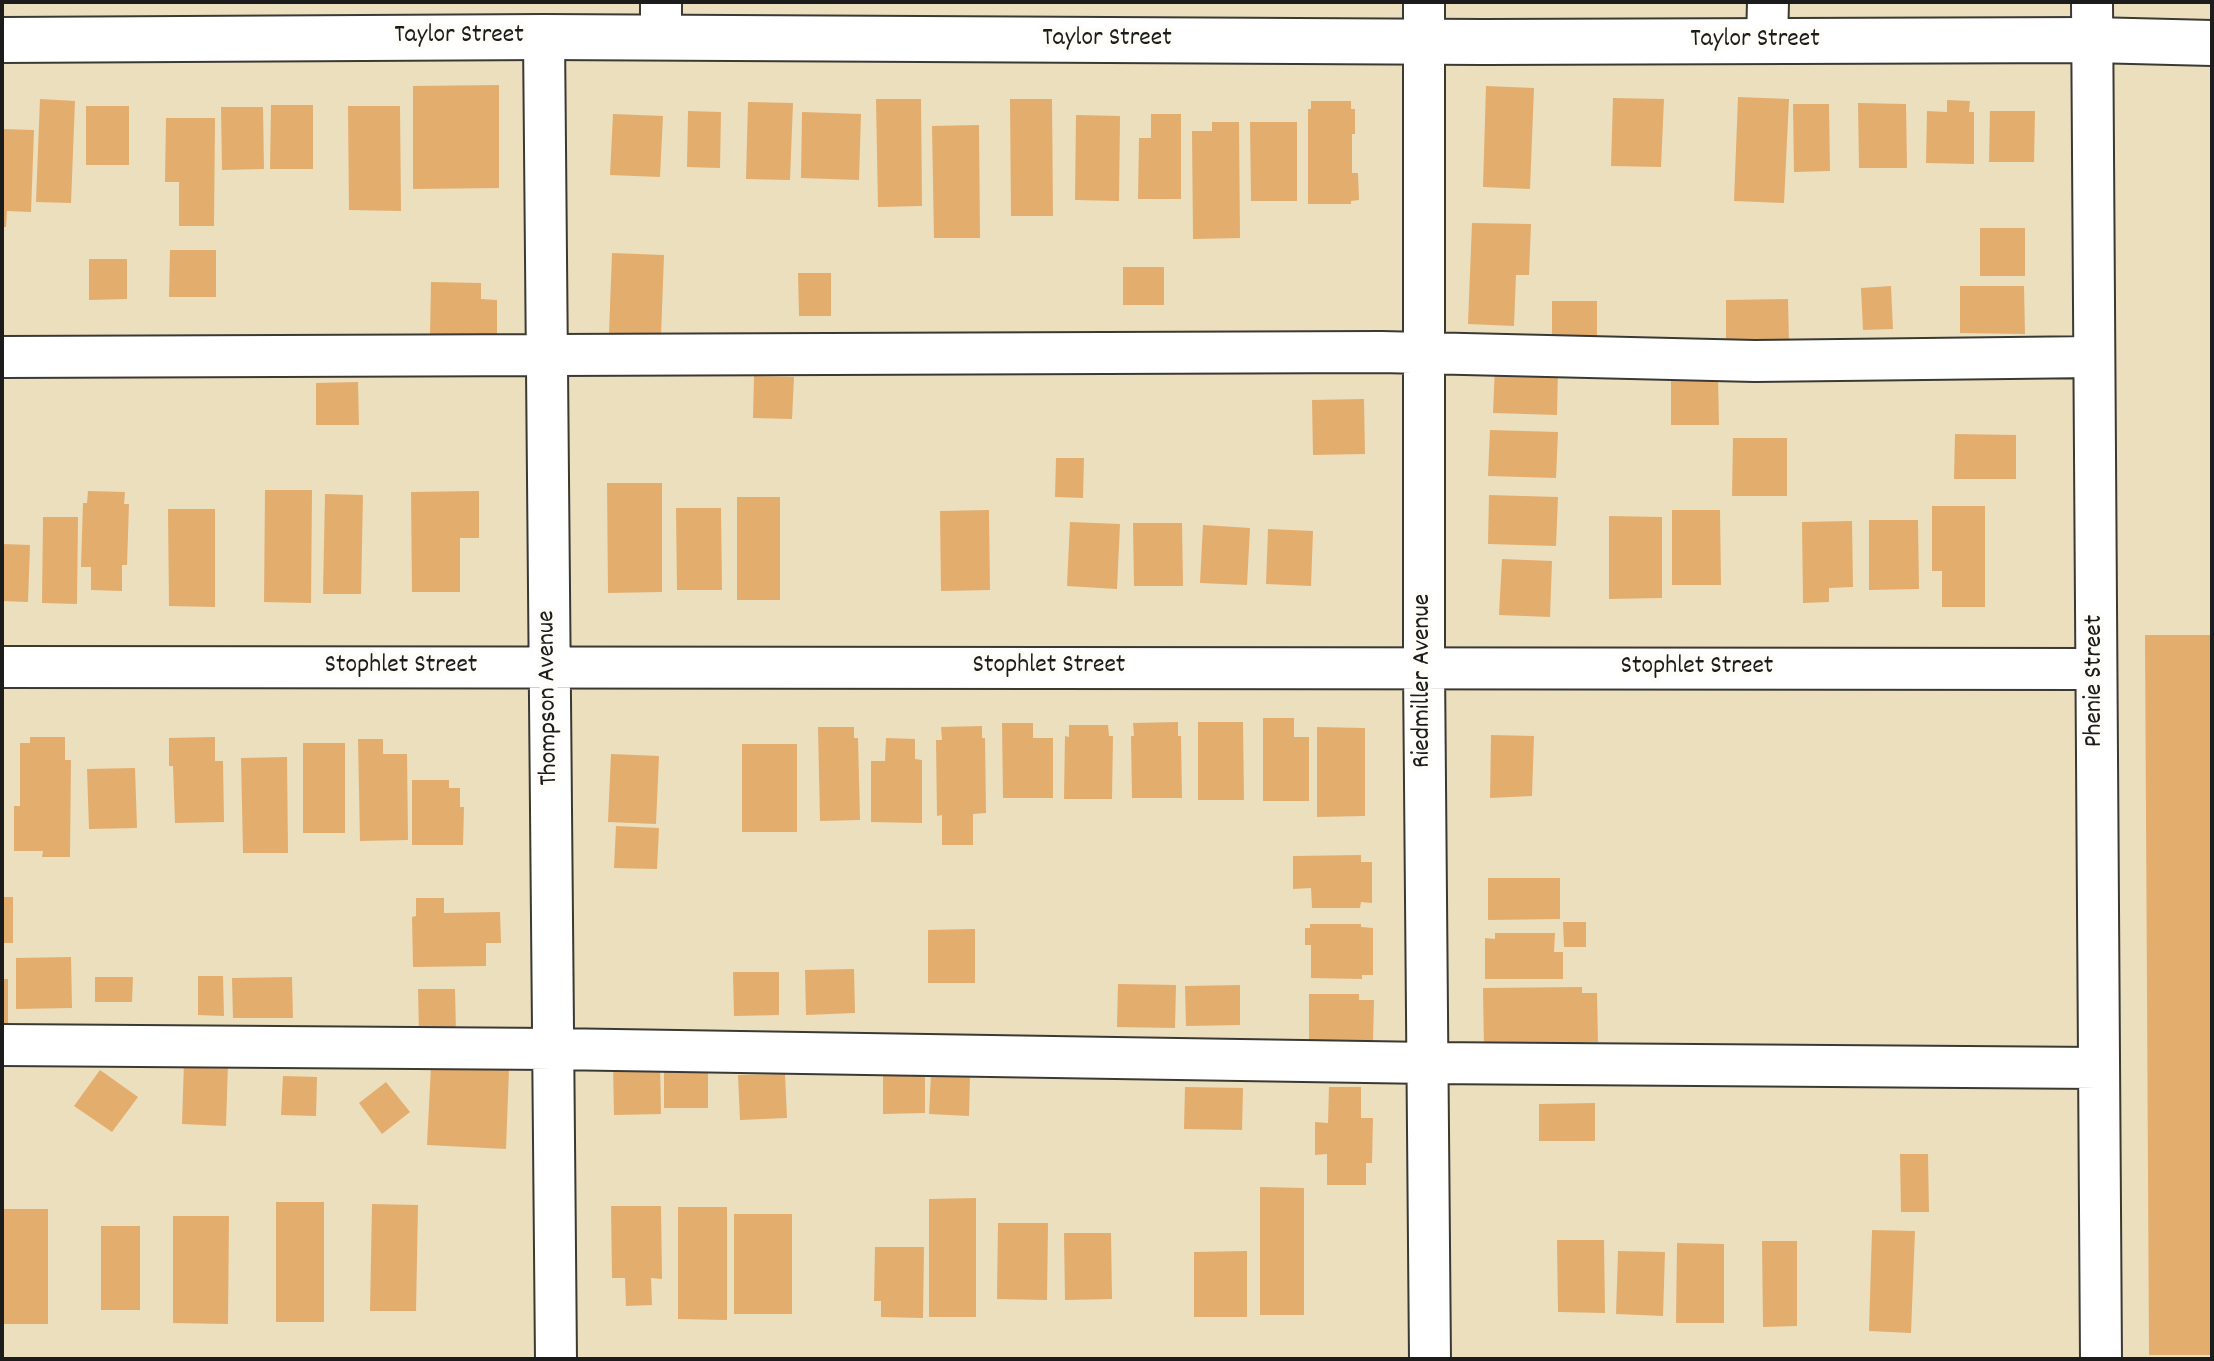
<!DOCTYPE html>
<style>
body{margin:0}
#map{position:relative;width:2214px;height:1361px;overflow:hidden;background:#ecdfbd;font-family:Dekko,sans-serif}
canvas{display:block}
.frame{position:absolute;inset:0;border:4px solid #1c1c1c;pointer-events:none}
</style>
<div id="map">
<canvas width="2214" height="1361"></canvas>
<div class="frame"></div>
</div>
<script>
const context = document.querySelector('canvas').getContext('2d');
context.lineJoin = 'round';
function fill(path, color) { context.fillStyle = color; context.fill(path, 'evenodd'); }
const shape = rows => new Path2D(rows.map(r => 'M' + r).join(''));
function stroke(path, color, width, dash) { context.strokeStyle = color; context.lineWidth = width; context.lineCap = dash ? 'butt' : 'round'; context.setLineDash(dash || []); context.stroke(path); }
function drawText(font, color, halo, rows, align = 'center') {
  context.font = font + ' Dekko,sans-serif'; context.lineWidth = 8; context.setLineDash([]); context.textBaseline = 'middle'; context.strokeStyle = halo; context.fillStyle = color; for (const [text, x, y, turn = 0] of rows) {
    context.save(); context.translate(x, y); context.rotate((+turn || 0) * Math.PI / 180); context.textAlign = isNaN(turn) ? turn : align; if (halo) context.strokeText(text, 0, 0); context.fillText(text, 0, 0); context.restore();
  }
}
fill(shape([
 [499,85,499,188,413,189,413,86],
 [1486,86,1534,88,1530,189,1483,187],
 [1738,97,1789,99,1784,203,1734,201],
 [1613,98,1664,99,1661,167,1611,166],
 [40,99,75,101,71,203,36,202],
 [876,99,921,99,922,206,878,207],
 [1010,99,1052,99,1053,216,1011,216],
 [1947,100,1970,101,1969,112,1974,112,1974,164,1926,163,1927,111,1947,112],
 [1311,101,1351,101,1351,109,1355,109,1355,134,1352,134,1352,173,1358,173,1359,200,1351,201,1351,204,1308,204,1308,109,1311,109],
 [748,102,793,103,790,180,746,179],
 [1858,103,1906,104,1907,168,1859,168],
 [1793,104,1829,104,1830,171,1794,172],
 [271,105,313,105,313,169,270,169],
 [86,106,129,106,129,165,86,165],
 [348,106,400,106,401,211,349,210],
 [221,107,263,107,264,169,222,170],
 [688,111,721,112,720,168,687,167],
 [1990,111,2035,111,2034,162,1989,162],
 [802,112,861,114,859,180,801,178],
 [613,114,663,116,660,177,610,175],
 [1151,114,1181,114,1181,199,1138,199,1139,138,1151,138],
 [1076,115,1120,116,1119,201,1075,200],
 [166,118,215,118,214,226,179,226,179,182,165,182],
 [1212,122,1239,122,1240,238,1193,239,1192,131,1212,131],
 [1250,122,1297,122,1297,201,1251,201],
 [979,125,980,238,934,238,932,126],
 [2,129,34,130,31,212,7,211,6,227,2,227],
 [1472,223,1531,224,1529,275,1516,275,1514,326,1468,324],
 [1980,228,2025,228,2025,276,1980,276],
 [170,250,216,250,216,297,169,297],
 [612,253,664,255,661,336,609,334],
 [89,259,127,259,127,299,89,300],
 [1123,267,1164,267,1164,305,1123,305],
 [798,273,831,273,831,316,799,316],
 [431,282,481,283,481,299,497,300,497,337,430,336],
 [1891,286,1893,329,1863,330,1861,288],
 [1960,286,2024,286,2025,334,1960,333],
 [1788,299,1789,343,1726,343,1726,300],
 [1552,301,1597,301,1597,341,1552,341],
 [1495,366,1558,368,1557,415,1493,413],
 [1671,375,1718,376,1719,425,1671,425],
 [754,376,794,377,792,419,753,418],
 [358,382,359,425,316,425,316,383],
 [1364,399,1365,454,1313,455,1312,400],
 [1490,430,1558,432,1556,478,1488,476],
 [1955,434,2016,435,2016,479,1954,479],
 [1733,438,1787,438,1787,496,1732,496],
 [1056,458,1084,458,1083,498,1055,497],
 [607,483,662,483,662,592,608,593],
 [265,490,312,490,311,603,264,602],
 [88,491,125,492,124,504,129,504,127,565,122,565,122,591,91,590,91,567,81,567,83,503,87,503],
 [479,491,479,538,460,538,460,592,412,592,411,492],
 [325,494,363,495,361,594,323,594],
 [1489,495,1558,497,1556,546,1488,544],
 [737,497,780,497,780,600,737,600],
 [1932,506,1985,506,1985,607,1942,607,1942,571,1932,571],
 [676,508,721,508,722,590,677,590],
 [168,509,215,509,215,607,169,606],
 [989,510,990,590,941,591,940,511],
 [1672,510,1720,510,1721,585,1672,585],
 [1609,516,1662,517,1662,598,1609,599],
 [43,517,78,517,77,604,42,603],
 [1869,520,1918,520,1919,589,1869,590],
 [1852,521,1853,587,1829,588,1829,602,1803,603,1802,522],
 [1070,522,1120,524,1117,589,1067,586],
 [1133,523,1182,523,1183,586,1134,586],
 [1203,525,1250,528,1247,585,1200,583],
 [1268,529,1313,531,1311,586,1266,584],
 [2,544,30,545,28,602,2,601],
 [1502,559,1552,561,1550,617,1499,615],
 [2145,635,2212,635,2212,1355,2149,1355],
 [1263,718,1294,718,1294,737,1309,737,1309,801,1263,801],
 [1178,722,1178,736,1181,736,1182,798,1132,798,1131,736,1134,736,1133,723],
 [1198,722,1243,722,1244,800,1198,800],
 [1002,723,1033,723,1033,738,1053,738,1053,798,1003,798],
 [1069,725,1108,725,1109,736,1113,736,1112,799,1064,799,1065,736,1069,737],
 [982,726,982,738,985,738,986,813,973,814,973,845,942,845,942,815,937,816,936,740,942,740,941,727],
 [818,727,854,727,854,738,858,738,860,820,820,821],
 [1317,727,1365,728,1365,816,1317,817],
 [1491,735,1534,736,1532,796,1490,798],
 [30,737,65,737,65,760,71,760,70,857,42,857,43,851,14,851,14,806,20,806,20,743,30,743],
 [215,737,215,761,223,761,224,822,175,823,173,766,169,766,169,738],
 [886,738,915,739,915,759,922,760,922,823,871,822,871,761,885,761],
 [358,739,383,739,383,754,407,754,408,840,360,841],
 [303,743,345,743,345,833,303,833],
 [742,744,797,744,797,832,742,832],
 [611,754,659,756,656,824,608,822],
 [287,757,288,853,243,853,241,758],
 [135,768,137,828,89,829,87,769],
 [412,780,449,780,449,788,460,788,460,807,464,807,463,845,412,845],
 [616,826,659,828,657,869,614,868],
 [1361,855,1361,862,1372,862,1372,903,1361,902,1360,908,1312,908,1311,888,1293,889,1293,856],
 [1488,878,1560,878,1560,919,1488,920],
 [2,897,13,897,13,943,2,943],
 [416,898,444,898,444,913,500,912,501,943,486,943,486,966,413,967,412,917,416,916],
 [1563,922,1586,922,1586,947,1564,947],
 [1310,924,1361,924,1361,927,1373,928,1373,975,1362,975,1362,979,1311,978,1311,945,1305,945,1305,928,1310,928],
 [975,929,975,983,928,983,928,930],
 [1495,933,1555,933,1554,952,1563,952,1563,979,1485,979,1485,938,1495,939],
 [71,957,72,1008,16,1009,16,958],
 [854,969,855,1013,806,1015,805,970],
 [733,972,779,972,779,1015,734,1016],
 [198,976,223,976,224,1016,198,1015],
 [95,977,133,977,132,1002,95,1002],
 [292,977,293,1018,233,1018,232,978],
 [2,979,8,979,8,1032,2,1032],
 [1118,984,1176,985,1175,1028,1117,1027],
 [1240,985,1240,1025,1186,1026,1185,986],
 [1582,987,1582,993,1597,993,1598,1042,1583,1042,1583,1047,1484,1048,1483,988],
 [418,989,455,989,456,1034,419,1034],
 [1309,994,1359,994,1359,1000,1374,1000,1373,1042,1309,1046],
 [184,1062,228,1063,226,1126,182,1124],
 [613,1063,660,1063,661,1114,614,1115],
 [431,1066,509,1069,506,1149,427,1145],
 [664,1069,708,1069,708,1108,664,1108],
 [100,1070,138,1097,112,1132,74,1106],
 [785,1074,787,1118,740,1120,738,1075],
 [931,1074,970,1075,969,1116,929,1114],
 [925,1075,925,1113,883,1114,883,1076],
 [283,1076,317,1077,316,1116,281,1115],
 [386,1082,410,1112,382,1134,359,1103],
 [1185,1087,1243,1088,1242,1130,1184,1129],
 [1329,1087,1361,1087,1361,1118,1373,1118,1372,1163,1366,1163,1366,1185,1327,1185,1327,1154,1315,1155,1315,1122,1328,1123],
 [1595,1103,1595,1141,1539,1141,1539,1104],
 [1900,1154,1928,1154,1929,1212,1901,1212],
 [1260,1187,1304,1188,1304,1315,1260,1315],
 [976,1198,976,1317,929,1317,929,1199],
 [276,1202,324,1202,324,1322,276,1322],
 [372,1204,418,1205,416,1311,370,1311],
 [611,1206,661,1206,662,1279,651,1278,652,1305,626,1306,625,1278,612,1278],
 [678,1207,727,1207,727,1320,678,1319],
 [2,1209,48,1209,48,1324,2,1324],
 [734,1214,792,1214,792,1314,734,1314],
 [173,1216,229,1216,228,1324,173,1323],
 [998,1223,1048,1223,1047,1300,997,1299],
 [101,1226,140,1226,140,1310,101,1310],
 [1872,1230,1915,1231,1911,1333,1869,1331],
 [1064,1233,1111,1233,1112,1299,1065,1300],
 [1557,1240,1604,1240,1605,1313,1558,1312],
 [1762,1241,1797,1241,1797,1326,1763,1327],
 [1677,1243,1724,1244,1724,1323,1676,1323],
 [875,1247,924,1247,923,1318,881,1317,881,1301,874,1301],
 [1247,1251,1247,1317,1194,1317,1194,1252],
 [1618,1251,1665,1252,1663,1316,1616,1314]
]), '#e3ad6e');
const minor = shape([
 [661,2,661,38],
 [1424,2,1424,668,1430,1359],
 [2092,2,2101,1359],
 [544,37,556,1359],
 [1767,41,1768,2],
 [2,357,1381,352,1755,361,2094,357],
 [2,667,2096,669],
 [2,1045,553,1049,1428,1063,2099,1068]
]);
const major = shape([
 [2,40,544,37,1484,42,2092,40,2212,43]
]);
stroke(minor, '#3b3934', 44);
stroke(major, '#3b3934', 48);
stroke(minor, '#fff', 40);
stroke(major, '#fff', 44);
drawText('26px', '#1c1c1c', '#fdfcf7', [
 ["Taylor Street",459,37],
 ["Taylor Street",1107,40],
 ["Taylor Street",1755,41],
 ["Stophlet Street",401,667],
 ["Stophlet Street",1049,667],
 ["Stophlet Street",1697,668],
 ["Riedmiller Avenue",1424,681,-90],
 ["Phenie Street",2096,681,-90],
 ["Thompson Avenue",550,698,-91]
]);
</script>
